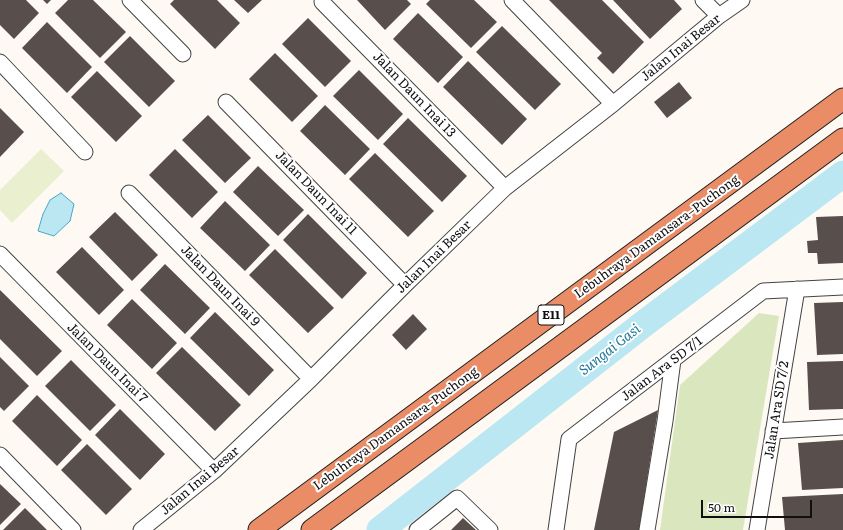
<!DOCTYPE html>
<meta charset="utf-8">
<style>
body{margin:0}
#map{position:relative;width:843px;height:530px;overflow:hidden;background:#fefaf3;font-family:Literata,serif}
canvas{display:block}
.scale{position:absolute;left:701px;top:500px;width:111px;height:18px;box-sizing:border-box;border:2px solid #101010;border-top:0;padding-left:5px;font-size:12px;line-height:14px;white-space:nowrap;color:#101010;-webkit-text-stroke:3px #fff;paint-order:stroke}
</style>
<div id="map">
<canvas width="843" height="530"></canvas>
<div class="scale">50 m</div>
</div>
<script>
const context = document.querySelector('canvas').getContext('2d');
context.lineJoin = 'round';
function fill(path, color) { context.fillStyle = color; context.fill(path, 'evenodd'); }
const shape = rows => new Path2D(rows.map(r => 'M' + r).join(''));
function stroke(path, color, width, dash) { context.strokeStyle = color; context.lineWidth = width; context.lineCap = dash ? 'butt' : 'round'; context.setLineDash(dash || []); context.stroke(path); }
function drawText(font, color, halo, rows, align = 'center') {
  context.font = font + ' Literata,serif'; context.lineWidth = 4; context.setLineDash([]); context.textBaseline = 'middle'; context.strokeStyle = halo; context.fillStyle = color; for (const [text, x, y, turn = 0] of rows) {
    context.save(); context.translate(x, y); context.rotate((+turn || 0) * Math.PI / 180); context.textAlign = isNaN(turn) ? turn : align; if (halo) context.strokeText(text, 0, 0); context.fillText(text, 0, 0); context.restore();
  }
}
fill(shape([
 [759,313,779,316,743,530,660,530,680,385]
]), '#dae7be');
fill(shape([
 [41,149,64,171,12,223,0,210,0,190]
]), '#e9efcf');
const water = shape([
 [61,193,74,204,70,221,54,236,38,231,43,214,50,200,61,193]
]);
fill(water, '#bbe7f2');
stroke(water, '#47a7c5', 1);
stroke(shape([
 [380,530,646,322,843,174]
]), '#bbe7f2', 27);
fill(shape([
 [0,0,26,0,39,13,14,39,0,25],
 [43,0,51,0,47,4],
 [68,0,93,0,126,32,100,58,55,13],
 [174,0,217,0,240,23,215,49,170,4],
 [234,0,262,0,248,13],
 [357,0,407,0,411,4,385,30],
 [430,0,474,0,497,22,471,48,426,4],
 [549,0,602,0,644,42,613,74,597,58,602,53],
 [613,0,674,0,682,9,650,39],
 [418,13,463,57,438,83,393,39],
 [308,18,351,61,325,87,282,44],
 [47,22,92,67,67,93,22,48],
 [502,26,561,84,535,110,476,52],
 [130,36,175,81,149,107,104,62],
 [275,53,318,96,292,122,249,79],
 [468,61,527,119,502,145,443,87],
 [359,70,403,114,378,140,333,96],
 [97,71,142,116,116,142,71,97],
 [679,82,692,98,667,118,654,102],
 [325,105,370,149,345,175,300,131],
 [0,108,24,132,0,157],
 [208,115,251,158,225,183,182,140],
 [408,118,467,176,442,202,383,144],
 [175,149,218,192,192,218,149,175],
 [375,153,434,211,408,237,349,179],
 [258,166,304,210,278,236,233,192],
 [225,201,270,245,245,271,200,228],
 [115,212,158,255,132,281,89,237],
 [308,214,367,273,342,299,283,240],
 [843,216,843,263,818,264,817,253,808,253,807,241,818,240,816,217],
 [82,247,124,290,99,315,56,272],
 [275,249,334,308,308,333,249,275],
 [165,264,210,308,185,334,140,290],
 [0,290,62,351,37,376,0,339],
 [132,299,177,343,152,369,107,325],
 [843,302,843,354,817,355,814,303],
 [215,312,274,370,249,396,190,338],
 [413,314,427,329,406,350,392,335],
 [182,347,241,405,215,431,156,373],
 [0,357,29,386,4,411,0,407],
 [71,360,116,405,90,431,45,386],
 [843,361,843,409,809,410,807,362],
 [37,395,82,440,57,466,12,421],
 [120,409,165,454,140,480,95,435],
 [658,410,639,530,594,530,614,432],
 [843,440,843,488,802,490,798,443],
 [87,444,132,489,106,515,61,470],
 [0,484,21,504,0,525],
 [843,494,843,530,785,530,782,497],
 [25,508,47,530,3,530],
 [463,518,476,530,451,530]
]), '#584f4d');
const minor = shape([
 [130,0,183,54],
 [512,0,613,104],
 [703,0,719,16],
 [322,2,505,188],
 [0,62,85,152],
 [226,102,405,285],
 [129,193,311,379],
 [0,254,214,471],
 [773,431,843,427],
 [0,455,73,530],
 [141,530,214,471,311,379,405,285,505,188,613,104,719,16,742,0],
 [417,530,457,498,490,530],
 [556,530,569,439,763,291,843,287],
 [647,530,665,421,673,360],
 [757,530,797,289]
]);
const highway = shape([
 [259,530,843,99],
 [312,530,843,139]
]);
stroke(minor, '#434343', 17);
stroke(highway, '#212121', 23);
stroke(minor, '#fff', 15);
stroke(highway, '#ea8c65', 21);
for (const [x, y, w] of [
 [551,315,26]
]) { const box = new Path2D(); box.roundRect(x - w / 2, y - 10, w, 20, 3); context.fillStyle = '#fff'; context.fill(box); stroke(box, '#101010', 1); }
drawText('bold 12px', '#101010', null, [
 ["E11",551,315]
]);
drawText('13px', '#101010', '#fff', [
 ["Jalan Inai Besar",681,48,-39],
 ["Jalan Daun Inai 13",414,95,46],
 ["Jalan Daun Inai 11",316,193,46],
 ["Lebuhraya Damansara–Puchong",657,237,-36],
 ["Jalan Inai Besar",434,257,-44],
 ["Jalan Daun Inai 9",220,286,46],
 ["Jalan Daun Inai 7",107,363,45],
 ["Jalan Ara SD 7/1",662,369,-37],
 ["Jalan Ara SD 7/2",777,410,-81],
 ["Lebuhraya Damansara–Puchong",396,429,-36],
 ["Jalan Inai Besar",200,481,-40]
]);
drawText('italic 14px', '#20799a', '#fff', [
 ["Sungai Gasi",610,350,-38]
]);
</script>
